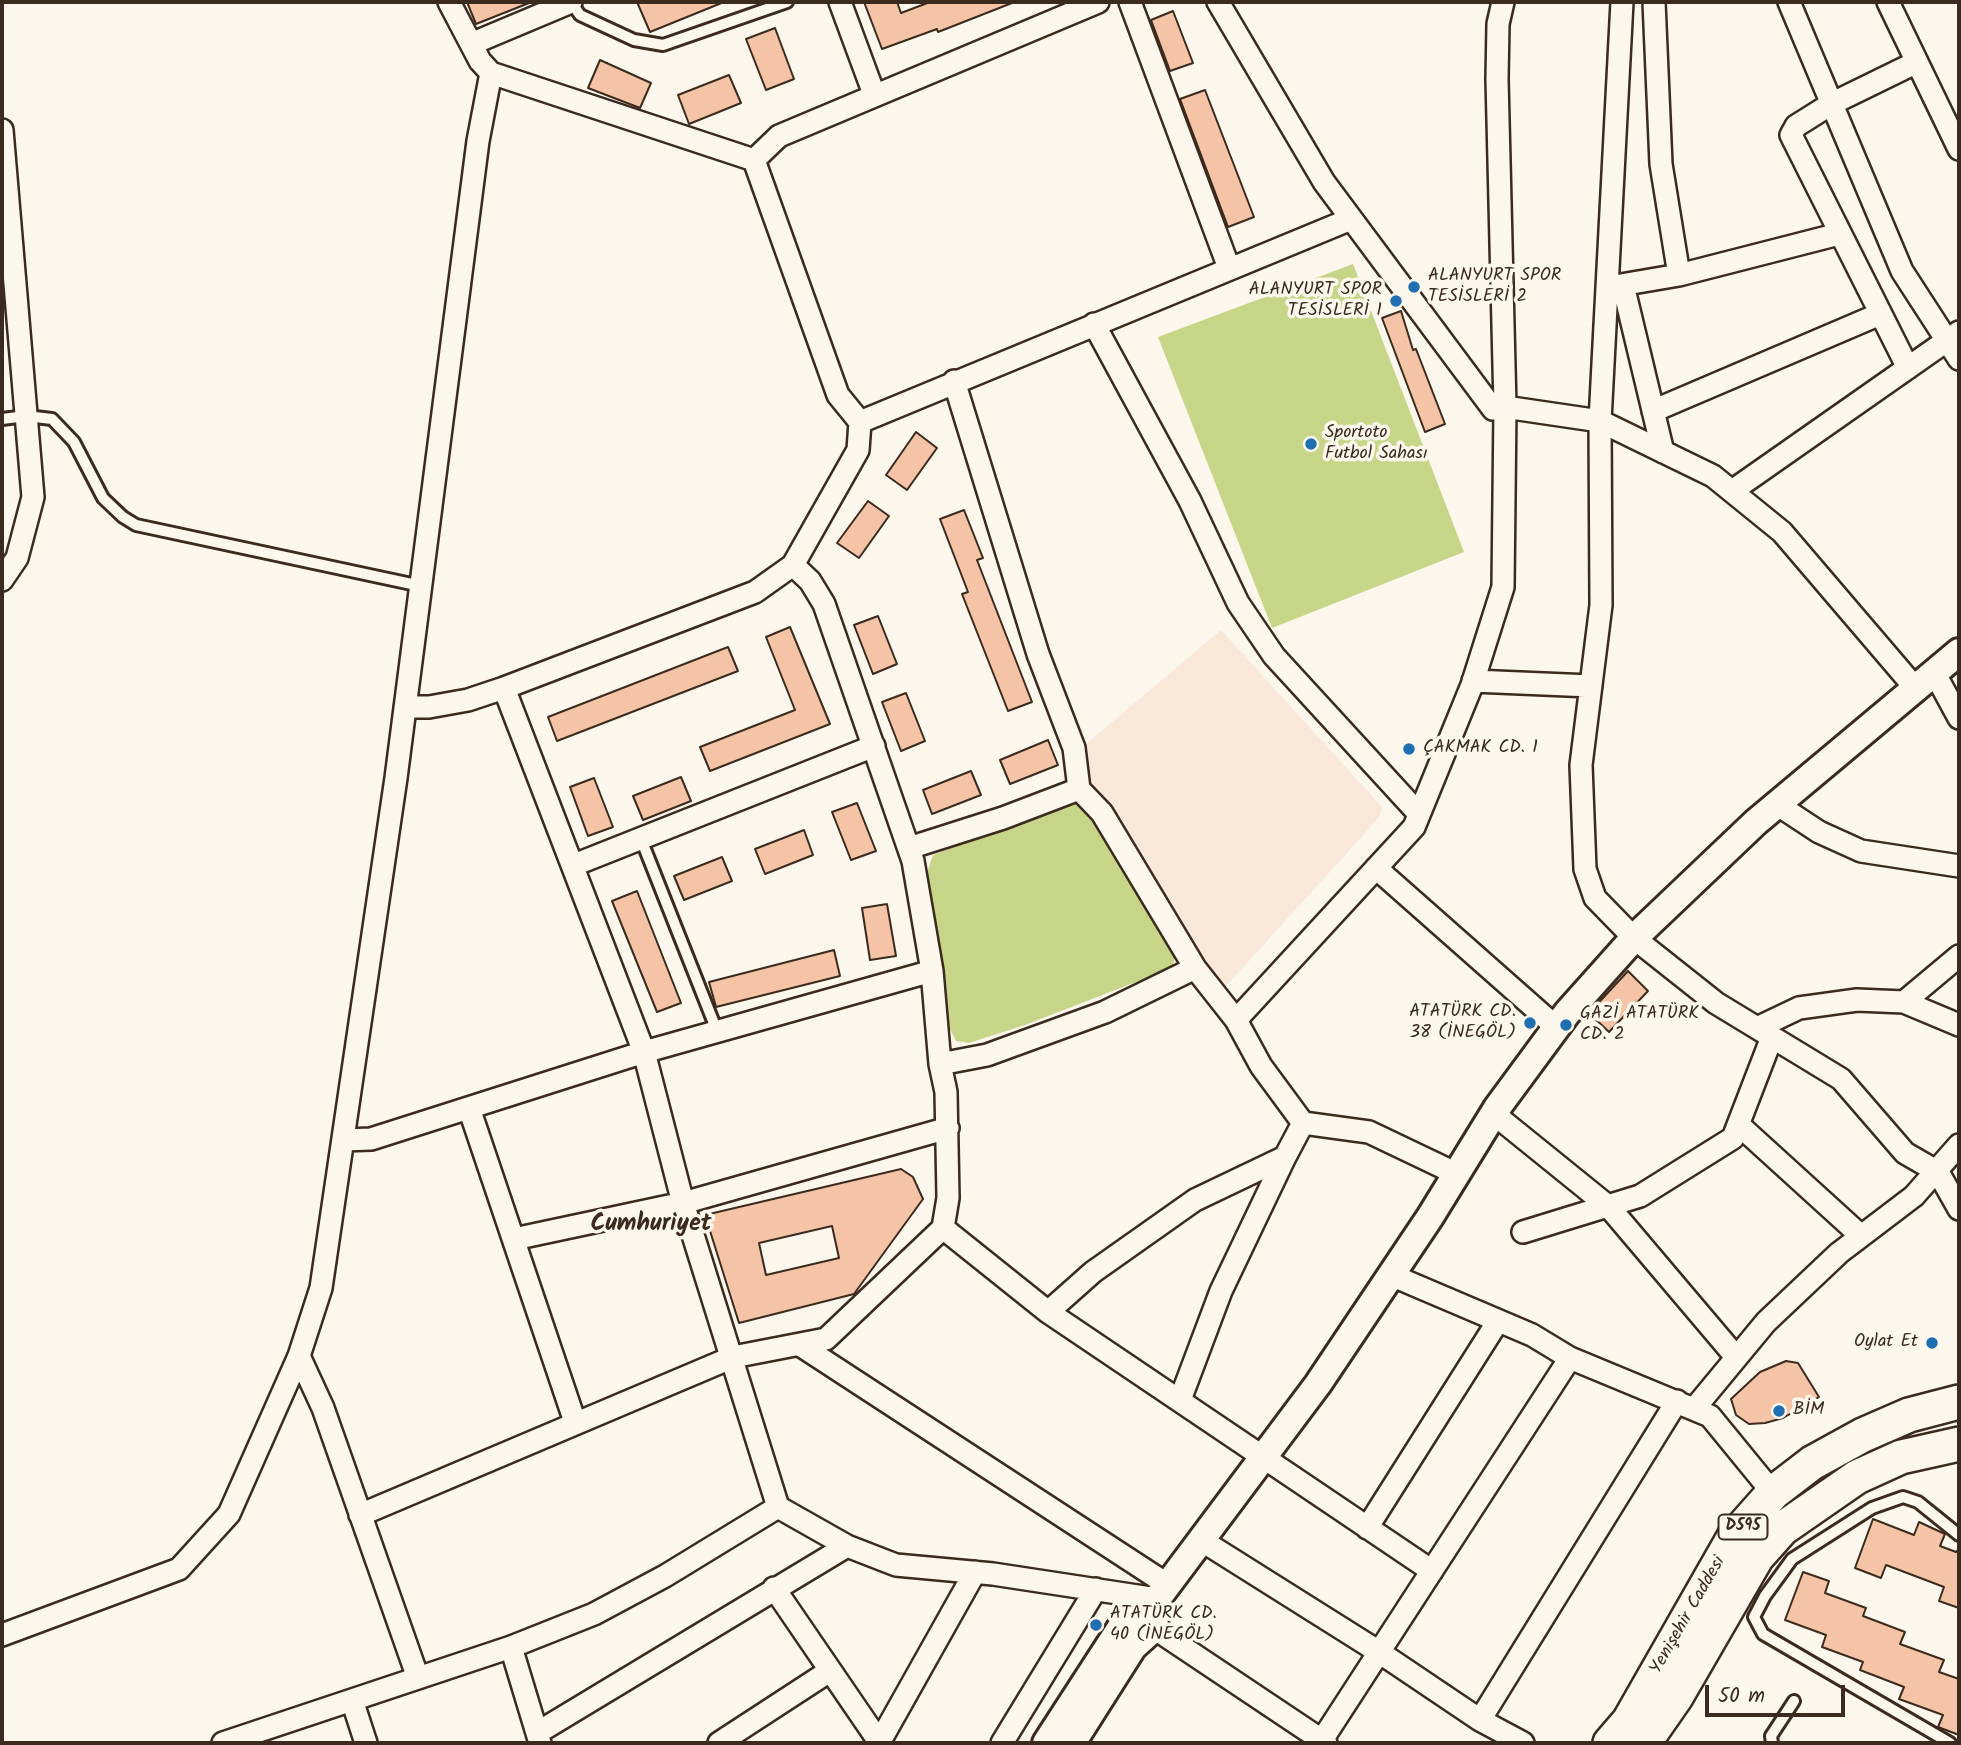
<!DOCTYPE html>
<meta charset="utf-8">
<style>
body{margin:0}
#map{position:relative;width:1961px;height:1745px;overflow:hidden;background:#fbf7ec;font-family:Kalam,sans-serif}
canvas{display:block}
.frame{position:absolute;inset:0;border:4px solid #3b2a1e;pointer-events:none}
.scale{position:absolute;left:1705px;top:1685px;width:140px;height:32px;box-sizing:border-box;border:4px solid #3b2a1e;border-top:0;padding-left:9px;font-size:21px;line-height:24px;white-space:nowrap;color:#3b2a1e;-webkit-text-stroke:5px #fbf7ec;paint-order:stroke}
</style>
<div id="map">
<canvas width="1961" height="1745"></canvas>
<div class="frame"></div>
<div class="scale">50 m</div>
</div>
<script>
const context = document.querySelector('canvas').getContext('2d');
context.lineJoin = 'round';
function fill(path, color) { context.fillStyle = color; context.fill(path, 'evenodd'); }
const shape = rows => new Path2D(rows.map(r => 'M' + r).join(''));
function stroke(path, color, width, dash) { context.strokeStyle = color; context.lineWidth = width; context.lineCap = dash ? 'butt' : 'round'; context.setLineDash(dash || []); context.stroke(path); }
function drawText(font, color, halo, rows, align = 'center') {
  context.font = font + ' Kalam,sans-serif'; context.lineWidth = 7; context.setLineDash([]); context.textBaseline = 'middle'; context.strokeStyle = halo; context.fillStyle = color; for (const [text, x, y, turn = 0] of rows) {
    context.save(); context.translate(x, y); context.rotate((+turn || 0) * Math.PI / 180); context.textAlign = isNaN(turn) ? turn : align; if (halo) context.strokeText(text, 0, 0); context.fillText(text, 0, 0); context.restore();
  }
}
fill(shape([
 [1221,630,1382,807,1380,816,1366,832,1225,987,1189,940,1090,786,1086,744]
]), '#f9e7d7');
fill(shape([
 [1353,264,1464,552,1272,628,1158,337],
 [1072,802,1088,804,1178,946,1172,968,1025,1025,969,1043,956,1041,950,1029,923,884,933,855]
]), '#c7d589');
const building = shape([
 [467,2,529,2,529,3,476,24,467,2],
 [637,2,724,2,650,32,637,2],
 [864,2,897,2,901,13,930,2,1012,3,938,32,937,29,882,49,864,2],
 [1173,11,1193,63,1170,71,1151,20,1173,11],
 [775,28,794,79,766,90,746,39,775,28],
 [600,60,651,83,640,108,588,88,600,60],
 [729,75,741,103,689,124,678,95,729,75],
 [1205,90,1254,217,1228,227,1180,99,1205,90],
 [1401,311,1413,350,1416,349,1445,424,1425,432,1382,318,1401,311],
 [916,432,937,448,907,490,886,475,916,432],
 [868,501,889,516,859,558,837,543,868,501],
 [964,510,983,558,977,560,1032,702,1008,711,962,594,968,592,940,519,964,510],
 [878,616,897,664,873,674,854,625,878,616],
 [790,627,830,724,710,771,700,747,795,710,766,637,790,627],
 [728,647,738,671,557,741,548,717,728,647],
 [906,693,925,741,901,751,882,702,906,693],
 [1048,740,1058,765,1010,784,1000,760,1048,740],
 [971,771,981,795,932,814,923,790,971,771],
 [681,777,691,801,643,820,633,796,681,777],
 [594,778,613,827,588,836,570,787,594,778],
 [857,803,876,851,851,860,832,812,857,803],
 [804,830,813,855,765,874,755,849,804,830],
 [722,857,732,881,684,900,674,876,722,857],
 [637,891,681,1003,657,1012,612,901,637,891],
 [887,904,896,956,870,960,862,908,887,904],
 [834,950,840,976,716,1007,709,982,834,950],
 [1628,971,1648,991,1609,1032,1589,1013,1628,971],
 [901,1169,913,1177,923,1199,854,1294,739,1323,705,1215,901,1169],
 [832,1226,839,1258,766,1275,759,1243,832,1226],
 [1786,1361,1798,1363,1819,1397,1783,1418,1765,1423,1749,1424,1736,1415,1731,1399,1760,1372,1786,1361],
 [1873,1519,1914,1535,1919,1522,1945,1534,1940,1546,1956,1552,1959,1549,1959,1608,1939,1601,1944,1587,1886,1565,1881,1578,1855,1568,1873,1519],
 [1803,1572,1829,1581,1825,1593,1866,1608,1863,1616,1905,1632,1900,1644,1944,1660,1939,1672,1959,1679,1959,1735,1938,1727,1943,1715,1899,1699,1904,1687,1860,1670,1863,1662,1822,1647,1826,1635,1785,1620,1803,1572]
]);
fill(building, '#f5c3a5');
stroke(building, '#3b2a1e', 2);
const service = shape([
 [571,2,580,15,634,40,663,45,787,2],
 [2,419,26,416,52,419,74,442,103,498,123,517,136,525,421,586],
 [641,839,717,1031],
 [1772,1743,1771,1736,1794,1701],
 [1950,1743,1763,1634,1754,1617,1765,1596,1792,1559,1872,1508,1903,1497,1918,1502,1959,1535]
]);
const minor = shape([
 [449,2,480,61,491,73,754,160],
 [840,2,874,94],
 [1130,2,1229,268],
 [1218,2,1324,182,1493,409,1505,407,1600,421,1713,476,1782,532,1917,690],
 [1622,2,1600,421,1601,605,1581,765,1585,869,1595,898,1634,938,1716,1003,1841,1079,1905,1153,1938,1172,1959,1209],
 [1654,2,1661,164,1679,275],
 [1789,2,1902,271,1959,359],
 [1888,2,1959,149],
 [471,44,571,2],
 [2,130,33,497,17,558,2,580],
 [1623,285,1663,452],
 [1609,287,1679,275,1839,234],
 [1094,324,1190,501,1238,603,1274,656,1419,814],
 [1908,368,1791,135,1796,126,1831,104,1917,62],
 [954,381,1038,654,1074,748,1079,789],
 [1653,411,1880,314],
 [860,422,1351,219],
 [1732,491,1959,332],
 [1935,674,1959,718],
 [1473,681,1591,686],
 [504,688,644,1052,683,1203,778,1507,847,1546,896,1565,993,1574,1157,1599],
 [405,707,429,707,468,700,504,688,755,592,793,565,858,450,860,422,838,395,754,160,779,136,1098,2],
 [1778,805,1819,832,1861,851,1959,866],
 [909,848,1003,818,1079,789,1102,813,1195,968,1236,1020,1261,1066,1303,1123,1369,1132,1457,1174],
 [574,865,874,746],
 [1376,868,1556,1027],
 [1904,1002,1959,956],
 [1236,1020,1414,827,1472,685,1503,587,1505,407,1497,79,1498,24,1503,2],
 [1757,1028,1799,1008,1857,1000,1904,1002,1959,1025],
 [940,1064,987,1055,1105,1012,1195,968],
 [469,1108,575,1422],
 [1494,1114,1609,1207,1736,1357],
 [1739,1125,1860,1235],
 [343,1140,371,1139,644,1052,932,971],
 [943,1228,1048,1312,1432,1571],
 [1523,1232,1640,1196,1733,1138,1772,1037],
 [514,1239,683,1203,948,1128],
 [1391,1275,1532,1335,1570,1358,1710,1416,1773,1493],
 [1048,1312,1093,1272,1195,1200,1285,1157,1303,1123],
 [800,1345,1168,1585],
 [299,1356,323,1408,418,1678],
 [1180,1400,1221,1291,1285,1157],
 [1694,1409,1766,1322,1839,1253,1914,1196,1959,1145],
 [360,1515,733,1357,826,1339,943,1228,948,1198,946,1092,940,1064,932,971,913,861,824,604,810,581,793,565],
 [1367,1528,1498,1321],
 [1201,1540,1379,1652,1480,1720,1523,1743],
 [774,1588,880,1743],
 [1154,1628,1326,1743],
 [2,1635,179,1569,229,1514,299,1356,321,1288,396,778,478,141,491,73],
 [511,1647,540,1743],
 [352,1700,366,1743],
 [1480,1720,1677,1401],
 [537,1733,847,1546],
 [1322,1740,1570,1358],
 [223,1743,511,1647,594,1614,665,1576,778,1507],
 [719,1743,828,1672],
 [879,1743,975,1572],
 [1002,1743,1096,1589]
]);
const tertiary = shape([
 [1046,1743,1127,1618,1157,1599,1318,1384,1430,1217,1497,1108,1567,1013,1634,938,1756,822,1959,652],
 [1072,1743,1133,1647,1154,1628,1157,1599]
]);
const trunk = shape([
 [1610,1743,1629,1721,1734,1537,1773,1493,1812,1463,1863,1435,1909,1415,1959,1402],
 [1644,1743,1676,1697,1757,1557,1782,1529,1857,1477,1901,1457,1959,1444]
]);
stroke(service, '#3b2a1e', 16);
stroke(minor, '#3b2a1e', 26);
stroke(tertiary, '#3b2a1e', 32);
stroke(trunk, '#3b2a1e', 38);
stroke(service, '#fbf7ec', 10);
stroke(minor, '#fbf7ec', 21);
stroke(tertiary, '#fbf7ec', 26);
stroke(trunk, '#fbf7ec', 33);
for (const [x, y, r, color] of [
 [1414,287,7,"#1f6fb2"],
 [1396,301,7,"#1f6fb2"],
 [1311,444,7,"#1f6fb2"],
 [1409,749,7,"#1f6fb2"],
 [1530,1023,7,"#1f6fb2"],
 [1566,1025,7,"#1f6fb2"],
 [1932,1343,7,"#1f6fb2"],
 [1779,1411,7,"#1f6fb2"],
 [1096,1625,7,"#1f6fb2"]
]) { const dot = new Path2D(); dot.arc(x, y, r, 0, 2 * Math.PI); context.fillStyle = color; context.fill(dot); stroke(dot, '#fbf7ec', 2.5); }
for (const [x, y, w] of [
 [1743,1527,49]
]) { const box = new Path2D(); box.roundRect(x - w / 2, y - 12.5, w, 25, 5); context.fillStyle = '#fbf7ec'; context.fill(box); stroke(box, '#3b2a1e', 2); }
drawText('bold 16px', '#3b2a1e', null, [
 ["D595",1743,1527]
]);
drawText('18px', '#3b2a1e', '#fbf7ec', [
 ["ALANYURT SPOR",1428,277],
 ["TESİSLERİ 2",1428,298],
 ["ALANYURT SPOR",1382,291,"right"],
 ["TESİSLERİ 1",1382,312,"right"],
 ["Sportoto",1325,434],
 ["Futbol Sahası",1325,455],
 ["ÇAKMAK CD. 1",1423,749],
 ["ATATÜRK CD.",1516,1013,"right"],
 ["38 (İNEGÖL)",1516,1034,"right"],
 ["GAZİ ATATÜRK",1580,1015],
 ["CD. 2",1580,1036],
 ["Oylat Et",1918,1343,"right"],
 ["BİM",1793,1411],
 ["ATATÜRK CD.",1110,1615],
 ["40 (İNEGÖL)",1110,1636]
], 'left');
drawText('18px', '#3b2a1e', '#fbf7ec', [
 ["Yenişehir Caddesi",1689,1616,-60]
]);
drawText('bold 24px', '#3b2a1e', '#fbf7ec', [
 ["Cumhuriyet",651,1226]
]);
</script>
